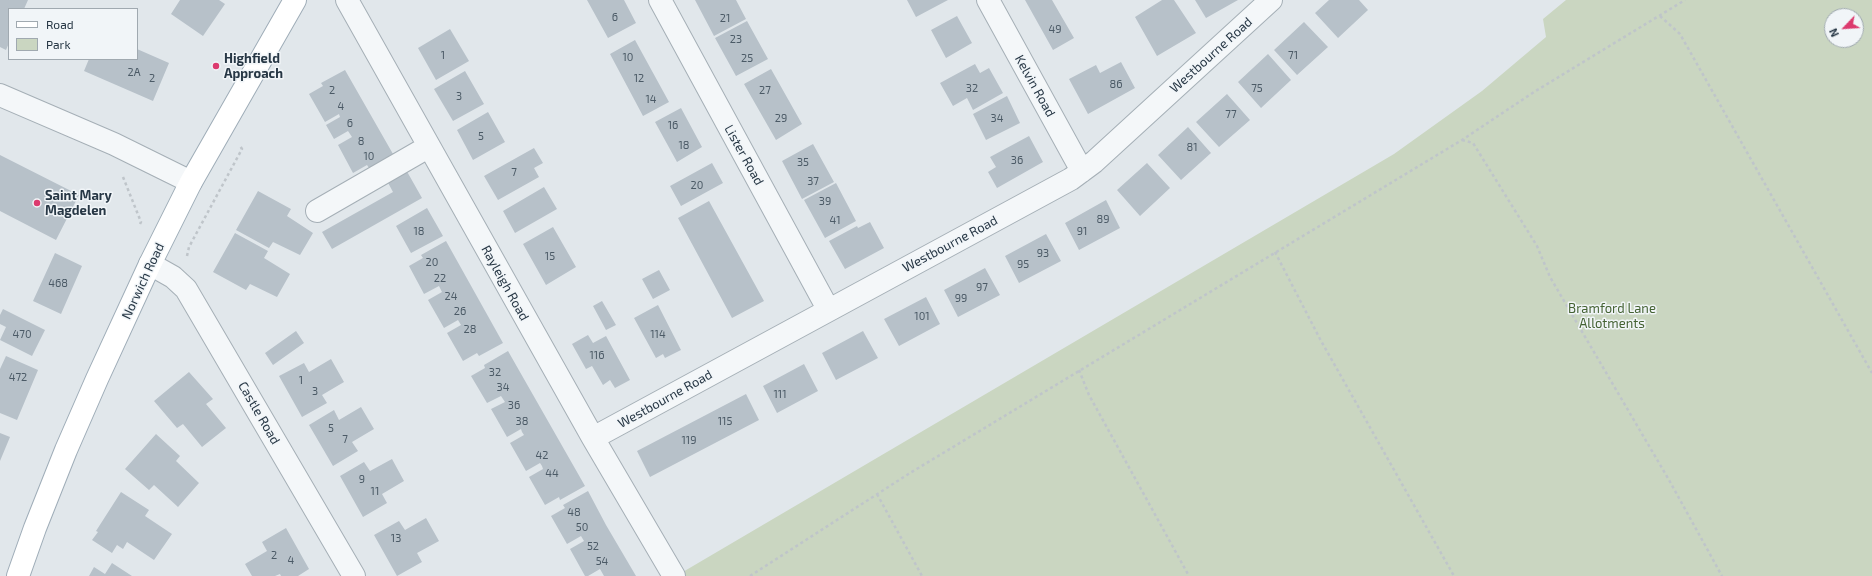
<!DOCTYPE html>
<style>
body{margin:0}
#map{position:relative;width:1872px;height:576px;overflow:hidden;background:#e1e7eb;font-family:"Exo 2",sans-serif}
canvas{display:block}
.legend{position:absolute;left:8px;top:8px;width:130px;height:52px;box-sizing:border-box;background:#f1f5f8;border:1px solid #a0a9b0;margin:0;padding:5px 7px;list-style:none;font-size:12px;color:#273745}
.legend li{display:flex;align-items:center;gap:8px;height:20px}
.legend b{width:20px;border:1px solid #a0a9b0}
.north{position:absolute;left:1824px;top:8px;width:40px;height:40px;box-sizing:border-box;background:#f1f5f8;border:1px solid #a0a9b0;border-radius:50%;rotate:245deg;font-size:11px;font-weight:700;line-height:16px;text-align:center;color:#273745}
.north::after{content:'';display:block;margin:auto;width:14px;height:18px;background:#dc3a6e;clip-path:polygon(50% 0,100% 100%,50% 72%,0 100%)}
</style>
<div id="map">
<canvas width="1872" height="576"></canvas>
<ul class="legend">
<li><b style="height:5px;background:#fff"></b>Road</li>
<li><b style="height:11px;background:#cad6c1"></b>Park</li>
</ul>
<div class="north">N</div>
</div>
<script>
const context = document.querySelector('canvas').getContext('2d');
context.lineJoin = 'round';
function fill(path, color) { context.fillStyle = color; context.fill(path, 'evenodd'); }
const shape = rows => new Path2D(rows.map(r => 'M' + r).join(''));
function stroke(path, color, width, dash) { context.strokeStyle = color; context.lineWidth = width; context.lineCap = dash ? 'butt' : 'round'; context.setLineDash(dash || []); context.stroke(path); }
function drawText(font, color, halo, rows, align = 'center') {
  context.font = font + ' "Exo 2",sans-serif'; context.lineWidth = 3; context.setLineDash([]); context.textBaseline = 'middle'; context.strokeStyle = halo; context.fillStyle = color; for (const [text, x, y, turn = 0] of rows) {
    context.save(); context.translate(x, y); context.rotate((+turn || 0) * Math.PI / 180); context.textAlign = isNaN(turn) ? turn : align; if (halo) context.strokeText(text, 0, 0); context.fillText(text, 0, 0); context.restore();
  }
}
fill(shape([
 [1566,0,1872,0,1872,576,676,576,1394,154,1482,91,1546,37,1543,19],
 [1832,16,1856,16,1856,40,1832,40]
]), '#cad6c1');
fill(shape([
 [0,0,28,0,24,9,9,9,9,43,6,50,0,47],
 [180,0,219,0,225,4,203,36,171,14],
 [587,0,624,0,636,23,608,38],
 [695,0,736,0,746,19,714,36],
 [907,0,948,0,916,17],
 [1025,0,1052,0,1074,38,1053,50],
 [1162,0,1174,0,1196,33,1157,56,1135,17],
 [1195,0,1238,0,1206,18],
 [1329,0,1359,0,1368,10,1338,38,1315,13],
 [957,16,972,43,946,58,931,30],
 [747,21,768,59,736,76,715,38],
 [1304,22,1328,47,1297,75,1274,50],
 [450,29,469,61,436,80,418,48],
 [635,40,669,102,643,116,610,54],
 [137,49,169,63,153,101,84,71,89,59,137,59],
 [1268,54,1291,80,1261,108,1238,82],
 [1121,62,1135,88,1088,114,1069,79,1096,65,1100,73],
 [975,64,980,73,989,68,1003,93,973,110,967,98,953,106,940,83],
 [771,69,802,124,776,140,744,84],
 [345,70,393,154,369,168,367,165,353,173,338,145,352,137,348,131,334,139,326,125,340,117,339,114,325,122,309,94,323,86,321,83],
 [465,71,484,104,453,121,434,89],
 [1227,94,1250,120,1219,147,1196,122],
 [1007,96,1020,123,986,140,973,114],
 [681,108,702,147,677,162,655,122],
 [488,112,505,142,473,160,457,130],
 [1188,127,1211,153,1181,180,1158,155],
 [1029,136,1043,162,997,188,988,172,996,167,990,157],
 [813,144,834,182,802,199,782,161],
 [534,148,543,163,534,168,539,177,498,200,484,176],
 [0,155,79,195,56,240,0,211],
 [712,163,723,183,681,206,670,186],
 [1147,163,1170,188,1140,216,1117,190],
 [405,168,422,198,332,249,322,232,393,192,386,179],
 [836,183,856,221,825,238,804,200],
 [544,187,557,209,515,233,503,211],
 [258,191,291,209,287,216,313,233,300,255,273,242,269,248,236,230],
 [1106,200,1120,228,1079,250,1065,223],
 [709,201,764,301,732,318,678,218],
 [427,208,443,236,411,253,396,226],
 [870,222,884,248,845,269,829,241,857,226,858,228],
 [553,227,576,267,546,285,523,244],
 [235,233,268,251,264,258,290,274,277,297,250,284,246,290,213,272],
 [1046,234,1061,261,1019,283,1005,256],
 [446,241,503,343,479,356,477,353,463,361,447,333,461,325,458,320,444,328,428,300,442,292,439,286,424,294,409,266,423,258,421,255],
 [55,253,82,266,61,314,33,301],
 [985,268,1000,295,958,317,944,290],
 [659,270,670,290,653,299,642,279],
 [926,297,940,324,899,346,884,319],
 [602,301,616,325,606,330,593,306],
 [658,305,681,350,665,358,663,354,656,358,634,318],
 [3,309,45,330,32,356,0,340,6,327,0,324,0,315],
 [296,331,304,343,273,365,265,353],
 [863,331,878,358,836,380,822,353],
 [588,335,593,343,606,336,630,380,615,388,610,380,603,385,592,366,586,369,572,344],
 [508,351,585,486,560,500,559,497,545,505,529,477,543,469,542,466,540,463,526,471,510,443,524,435,522,432,521,429,507,437,491,409,505,402,501,396,487,403,471,376,485,368,484,365],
 [6,356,38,370,17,420,0,413,0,369],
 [331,359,344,382,322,395,327,403,302,417,279,376,304,363,309,372],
 [804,364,818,391,777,413,763,386],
 [189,372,213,399,206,404,226,428,202,447,183,424,177,428,154,401],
 [746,394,759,420,650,477,637,451],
 [361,407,374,429,352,442,358,451,333,466,309,425,334,410,339,420],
 [0,433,10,437,0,461],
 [156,434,180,456,176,461,199,483,178,507,154,485,149,490,125,469],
 [392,459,404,481,382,494,387,503,363,517,340,476,364,462,370,471],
 [588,491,606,525,636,576,604,576,600,569,588,576,585,576,570,549,584,541,581,536,567,544,551,516,565,508,563,505],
 [121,492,149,510,145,516,172,534,154,560,127,542,123,549,117,545,112,553,92,540,98,532,96,531],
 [426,518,439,541,417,553,422,562,397,576,374,535,399,521,405,530],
 [286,528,309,569,298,576,281,576,280,574,275,576,252,576,245,564,267,551,262,542],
 [112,563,132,576,89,576,94,567,105,574]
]), '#b7c1c9');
const minor = shape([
 [347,0,593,438,674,576],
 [660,0,828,309],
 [988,0,1082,171],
 [0,95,114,144,191,182],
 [317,211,428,147],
 [150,264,173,277,186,289,354,576],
 [593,438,1071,179,1094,162,1271,0]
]);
const major = shape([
 [18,576,35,528,66,450,97,379,150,264,191,182,295,0]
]);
stroke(minor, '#a5afb6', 24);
stroke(major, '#9fadb8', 24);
stroke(shape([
 [1660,16,1680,34,1872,373],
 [1462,140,1473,143,1537,246,1550,277,1669,480,1722,576],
 [123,177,141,222,140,224],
 [1275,252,1320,339,1454,576],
 [187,256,189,247,242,149,240,146],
 [1079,370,1089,395,1189,576],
 [877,494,922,576],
 [750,576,910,473,1462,140,1534,92,1685,0]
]), '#bfc5ca', 2.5, [3, 3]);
stroke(minor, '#f4f7f9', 22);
stroke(major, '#fff', 22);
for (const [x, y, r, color] of [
 [216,66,4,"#dc3a6e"],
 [37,203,4,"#dc3a6e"]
]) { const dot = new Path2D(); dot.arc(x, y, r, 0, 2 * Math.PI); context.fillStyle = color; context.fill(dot); stroke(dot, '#f1f5f8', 1.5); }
drawText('11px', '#4b5a66', null, [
 ["6",615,17],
 ["21",725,18],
 ["49",1055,29],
 ["23",736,39],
 ["1",443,55],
 ["71",1293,55],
 ["10",628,57],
 ["25",747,58],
 ["2A",134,72],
 ["2",152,78],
 ["12",639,78],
 ["86",1116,84],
 ["32",972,88],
 ["75",1257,88],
 ["2",332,90],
 ["27",765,90],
 ["3",459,96],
 ["14",651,99],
 ["4",341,106],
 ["77",1231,114],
 ["29",781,118],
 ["34",997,118],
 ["6",350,123],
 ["16",673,125],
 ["5",481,136],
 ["8",361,141],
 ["18",684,145],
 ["81",1192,147],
 ["10",369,156],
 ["36",1017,160],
 ["35",803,162],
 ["7",514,172],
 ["37",813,181],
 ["20",697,185],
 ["39",825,201],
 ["89",1103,219],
 ["41",835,220],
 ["18",419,231],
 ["91",1082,231],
 ["93",1043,253],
 ["15",550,256],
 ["20",432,262],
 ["95",1023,264],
 ["22",440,278],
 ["468",58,283],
 ["97",982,287],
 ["24",451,296],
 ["99",961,298],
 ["26",460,311],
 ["101",922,316],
 ["28",470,329],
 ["470",22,334],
 ["114",658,334],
 ["116",597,355],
 ["32",495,372],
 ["472",18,377],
 ["1",301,380],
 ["34",503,387],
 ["3",315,391],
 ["111",780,394],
 ["36",514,405],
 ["38",522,421],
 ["115",725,421],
 ["5",331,428],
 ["7",345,439],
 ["119",689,440],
 ["42",542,455],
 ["44",552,473],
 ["9",362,479],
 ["11",375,491],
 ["48",574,512],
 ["50",582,527],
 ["13",396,538],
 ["52",593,546],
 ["2",274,555],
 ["4",291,560],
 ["54",602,561]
]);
drawText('13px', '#273745', '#f1f5f8', [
 ["Westbourne Road",1211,55,-42],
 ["Kelvin Road",1035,86,61],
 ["Lister Road",744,155,61],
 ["Westbourne Road",950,244,-28],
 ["Norwich Road",143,281,-65],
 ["Rayleigh Road",505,283,61],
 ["Westbourne Road",665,399,-29],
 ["Castle Road",259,413,60]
]);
drawText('bold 13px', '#273745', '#f1f5f8', [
 ["Highfield",224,59],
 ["Approach",224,74],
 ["Saint Mary",45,196],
 ["Magdelen",45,211]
], 'left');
drawText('13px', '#446233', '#f1f5f8', [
 ["Bramford Lane",1612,309],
 ["Allotments",1612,324]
]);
</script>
